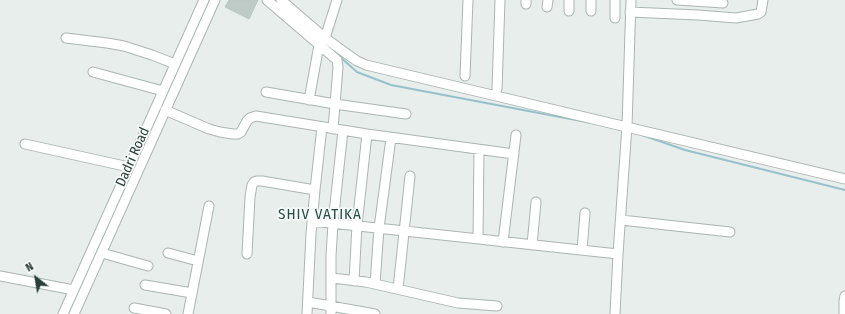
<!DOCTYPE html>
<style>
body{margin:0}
#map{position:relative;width:845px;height:314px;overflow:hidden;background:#e7eeeb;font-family:"Fira Sans Condensed",sans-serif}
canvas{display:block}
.north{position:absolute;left:16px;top:258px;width:40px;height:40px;-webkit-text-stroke:3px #f7faf9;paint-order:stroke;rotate:329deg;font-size:11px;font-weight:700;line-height:16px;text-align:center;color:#273e39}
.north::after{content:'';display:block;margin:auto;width:14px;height:18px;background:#273e39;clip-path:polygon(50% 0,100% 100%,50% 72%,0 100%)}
</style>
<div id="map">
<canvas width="845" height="314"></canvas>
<div class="north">N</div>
</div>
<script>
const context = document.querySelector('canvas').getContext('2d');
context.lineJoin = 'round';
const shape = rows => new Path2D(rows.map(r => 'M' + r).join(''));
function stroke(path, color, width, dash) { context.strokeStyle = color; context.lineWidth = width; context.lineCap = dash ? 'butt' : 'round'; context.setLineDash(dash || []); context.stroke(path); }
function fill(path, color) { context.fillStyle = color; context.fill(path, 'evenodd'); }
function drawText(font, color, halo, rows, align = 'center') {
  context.font = font + ' "Fira Sans Condensed",sans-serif'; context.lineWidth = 3.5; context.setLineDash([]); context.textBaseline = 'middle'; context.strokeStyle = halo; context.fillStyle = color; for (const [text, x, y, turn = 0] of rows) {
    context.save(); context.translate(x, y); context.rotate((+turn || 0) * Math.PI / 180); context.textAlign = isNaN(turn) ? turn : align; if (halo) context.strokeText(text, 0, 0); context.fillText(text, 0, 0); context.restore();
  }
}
stroke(shape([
 [339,56,357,72,391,85,597,124],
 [642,135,685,150,845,190]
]), '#96c1cc', 2);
const building = shape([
 [229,0,258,0,249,19,225,7,229,0]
]);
fill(building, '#bfcbc7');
stroke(building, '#bac7c2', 1);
const minor = shape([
 [267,0,337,60,338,67,333,129],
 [281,0,325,38,347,54,357,61,366,65,845,179],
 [615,0,615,18],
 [677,0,723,3],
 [526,4,526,0],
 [547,7,548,0],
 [569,11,569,0],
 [591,11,591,0],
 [630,12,698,15,736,18,758,14,761,12,763,0],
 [66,38,107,43,124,46,152,55,175,64],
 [325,38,337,0],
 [93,72,163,91],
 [465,76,468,0],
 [497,89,500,0],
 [266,92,335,104,406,114],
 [309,100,319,45],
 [165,110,209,129,220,132,233,134,238,134,241,132,247,121,250,118,256,116,367,134,514,154],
 [25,144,129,167],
 [621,220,730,232],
 [312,221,618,254],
 [478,239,479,150],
 [503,242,516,135],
 [532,245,536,202],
 [582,250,585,213],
 [102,253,148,266],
 [168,253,198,261],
 [247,254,250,197,252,185,254,182,257,181,262,181,315,190],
 [0,276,74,290],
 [332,278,366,282,458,303,497,306],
 [354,281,357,225,367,134],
 [375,284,379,228,391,138],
 [145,285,192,293],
 [398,289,410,176],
 [308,302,375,314],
 [134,308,166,314],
 [63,314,204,0],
 [74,314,215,0],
 [188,314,209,206],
 [307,314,311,234,315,190,322,127],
 [331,314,331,256,333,223,343,130],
 [615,314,618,254,627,126,631,0],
 [844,314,844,301,845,296]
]);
stroke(minor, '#aab6b2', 11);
stroke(minor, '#fff', 9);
drawText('14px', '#273e39', '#f7faf9', [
 ["Dadri Road",133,157,-66]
]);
context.letterSpacing = '1px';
drawText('15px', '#254e46', '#f7faf9', [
 ["SHIV VATIKA",320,215]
]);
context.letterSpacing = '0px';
</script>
